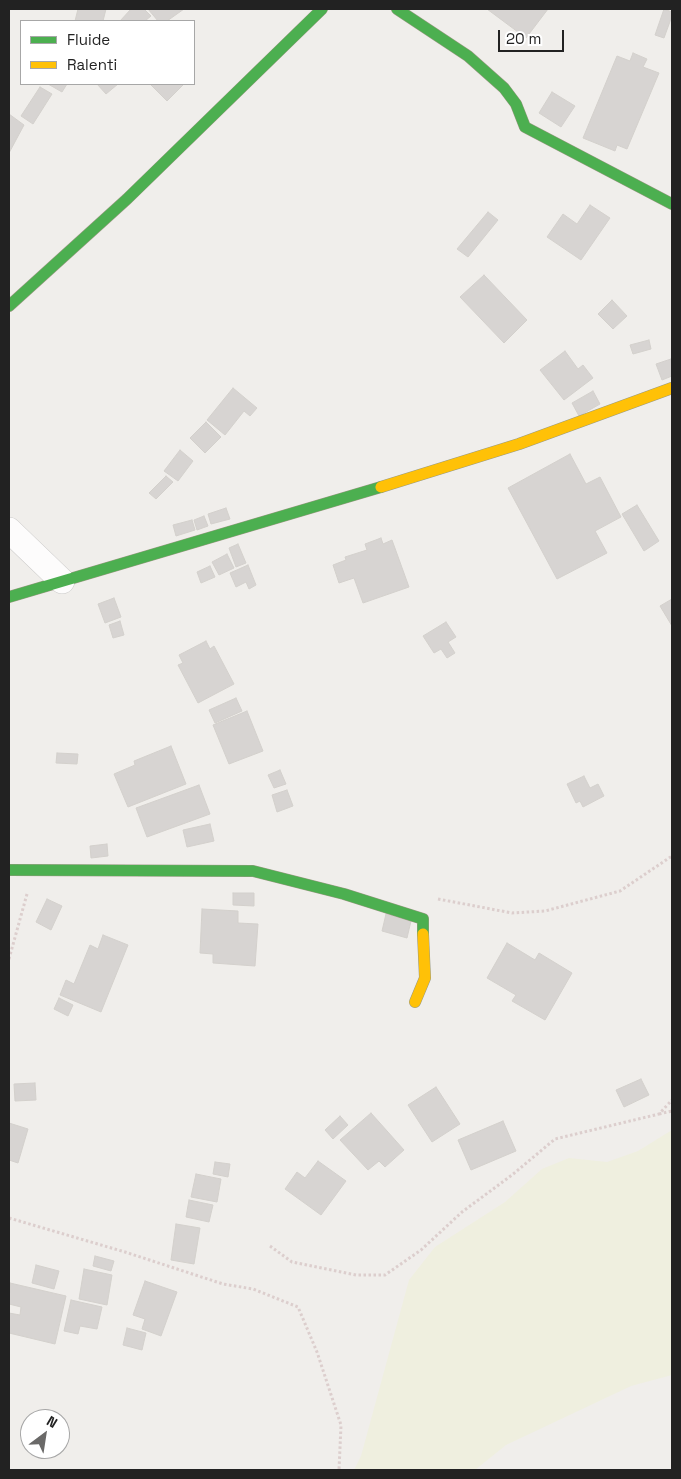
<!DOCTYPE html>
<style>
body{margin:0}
#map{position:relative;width:681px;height:1479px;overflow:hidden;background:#f0eeeb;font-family:"Space Grotesk",sans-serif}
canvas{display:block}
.frame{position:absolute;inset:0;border:10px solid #222;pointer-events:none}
.legend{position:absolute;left:20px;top:20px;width:175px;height:65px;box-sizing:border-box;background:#fff;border:1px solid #a7a7a7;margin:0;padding:6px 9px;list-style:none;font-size:15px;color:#222}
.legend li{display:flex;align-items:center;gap:10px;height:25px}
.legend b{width:25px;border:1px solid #a7a7a7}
.north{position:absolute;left:20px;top:1409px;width:50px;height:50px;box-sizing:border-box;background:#fff;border:1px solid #a7a7a7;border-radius:50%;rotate:31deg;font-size:14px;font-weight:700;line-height:20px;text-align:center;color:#222}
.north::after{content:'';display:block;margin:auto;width:18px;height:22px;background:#6a6968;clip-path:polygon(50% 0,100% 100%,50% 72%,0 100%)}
.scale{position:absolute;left:498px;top:30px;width:66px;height:22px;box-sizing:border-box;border:2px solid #222;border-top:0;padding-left:6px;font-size:15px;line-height:18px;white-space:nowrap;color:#222;-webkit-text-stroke:4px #fff;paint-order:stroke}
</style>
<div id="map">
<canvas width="681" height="1479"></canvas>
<div class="frame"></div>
<ul class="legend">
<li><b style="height:6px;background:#4caf50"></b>Fluide</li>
<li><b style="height:6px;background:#ffc107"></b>Ralenti</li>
</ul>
<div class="north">N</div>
<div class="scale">20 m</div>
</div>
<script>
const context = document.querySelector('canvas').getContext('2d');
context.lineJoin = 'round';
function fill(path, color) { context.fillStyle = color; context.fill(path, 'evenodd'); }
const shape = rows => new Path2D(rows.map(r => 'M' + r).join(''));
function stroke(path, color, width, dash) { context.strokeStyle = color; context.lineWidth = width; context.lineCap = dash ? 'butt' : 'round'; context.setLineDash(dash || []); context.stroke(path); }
fill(shape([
 [672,1130,672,1375,631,1386,506,1445,475,1470,354,1470,361,1456,409,1280,435,1247,505,1202,542,1169,569,1158,607,1162,638,1151]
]), '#efefdf');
const building = shape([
 [78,9,106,9,103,21,75,21,78,9],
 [131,9,144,9,151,16,145,21,120,21,131,9],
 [148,9,184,9,167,21,158,21,148,9],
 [487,9,548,9,526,38,487,9],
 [664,9,672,12,672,16,664,38,655,35,664,9],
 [633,53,647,59,643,67,659,73,627,149,617,145,615,151,583,138,617,56,630,61,633,53],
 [48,84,67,84,62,92,48,84],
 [97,84,118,84,106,94,97,84],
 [150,84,184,84,167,101,150,84],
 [40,87,52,94,33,124,21,116,40,87],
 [552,92,575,106,561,127,539,113,552,92],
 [9,114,24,125,9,153,9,114],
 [590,205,610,218,581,260,547,237,563,214,577,224,590,205],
 [488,212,498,220,468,257,457,249,488,212],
 [484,275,527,320,504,343,460,297,484,275],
 [612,300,627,316,613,329,598,314,612,300],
 [649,340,651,349,633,354,630,345,649,340],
 [565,351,578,369,583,365,593,378,564,400,540,370,565,351],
 [671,359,672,376,662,380,656,364,671,359],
 [233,388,257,408,250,416,244,411,225,435,207,420,233,388],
 [593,391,600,404,579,416,572,403,593,391],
 [206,422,221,437,205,453,190,438,206,422],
 [180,450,193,461,178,481,164,471,180,450],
 [570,454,586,484,600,477,621,517,595,531,607,553,557,579,508,488,570,454],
 [166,476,173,482,156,499,149,493,166,476],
 [637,505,659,541,644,551,622,514,637,505],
 [226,508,230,519,211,524,208,514,226,508],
 [204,516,208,526,197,530,194,520,204,516],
 [192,520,195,530,176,536,173,525,192,520],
 [381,538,383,544,392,540,409,587,363,603,354,578,339,583,333,565,346,560,345,557,367,550,365,544,381,538],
 [238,544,246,563,236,567,229,548,238,544],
 [227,554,234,568,219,575,212,562,227,554],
 [248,565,256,585,249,589,246,582,236,587,230,573,248,565],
 [210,566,215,577,201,583,197,572,210,566],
 [114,598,121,617,105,623,98,604,114,598],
 [672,599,672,626,660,606,672,599],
 [120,621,124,635,113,638,109,625,120,621],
 [446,622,456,637,448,642,455,653,447,658,441,649,434,653,423,636,446,622],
 [206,641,210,649,214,646,234,684,198,703,178,665,183,663,179,655,206,641],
 [236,698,242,711,215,723,209,710,236,698],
 [247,711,263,751,229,764,213,725,247,711],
 [171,746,186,784,128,807,114,774,135,765,134,761,171,746],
 [57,753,78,754,77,764,56,763,57,753],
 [280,770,286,784,274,788,268,775,280,770],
 [584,776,590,788,598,784,604,796,583,807,580,801,576,803,567,784,584,776],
 [199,785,210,814,147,837,136,808,199,785],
 [287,790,293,806,277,812,272,795,287,790],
 [210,824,214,841,187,847,183,830,210,824],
 [107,844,108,856,91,858,90,846,107,844],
 [233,893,254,893,254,906,233,905,233,893],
 [47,899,62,906,51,930,36,922,47,899],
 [202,909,238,911,238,923,258,924,255,966,213,963,213,954,200,953,202,909],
 [386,914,411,921,407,938,382,931,386,914],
 [103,935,128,945,101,1012,60,995,66,980,74,984,90,945,98,949,103,935],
 [507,943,535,960,539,953,572,973,545,1020,512,1001,516,995,487,978,507,943],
 [59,998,73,1005,68,1016,54,1009,59,998],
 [641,1079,649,1095,624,1107,616,1090,641,1079],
 [35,1083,36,1100,15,1101,14,1084,35,1083],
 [436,1087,460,1124,432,1142,408,1105,436,1087],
 [371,1113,404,1150,385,1167,379,1161,368,1170,340,1140,371,1113],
 [340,1116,348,1125,333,1139,325,1130,340,1116],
 [503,1121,516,1151,471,1170,458,1140,503,1121],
 [9,1123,28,1129,18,1163,9,1160,9,1123],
 [318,1161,346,1181,321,1215,285,1189,297,1172,305,1178,318,1161],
 [215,1162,230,1164,228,1177,213,1174,215,1162],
 [196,1174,221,1179,217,1202,191,1197,196,1174],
 [189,1200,213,1205,209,1222,186,1217,189,1200],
 [176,1224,200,1228,194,1264,171,1260,176,1224],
 [95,1256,114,1261,111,1271,93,1266,95,1256],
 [36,1265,59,1271,54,1289,32,1283,36,1265],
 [84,1269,112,1275,107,1305,79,1299,84,1269],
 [145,1281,177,1292,161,1336,142,1329,145,1319,133,1315,145,1281],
 [10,1283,66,1296,55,1344,9,1333,9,1313,20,1315,21,1307,9,1304,10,1283],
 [71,1300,102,1307,97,1329,80,1326,78,1334,64,1331,71,1300],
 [127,1328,146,1333,142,1350,123,1345,127,1328]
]);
fill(building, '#d7d4d2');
stroke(building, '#d3d0cc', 1);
const street = shape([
 [9,530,62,581]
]);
const fast = shape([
 [397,9,468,56,504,88,516,104,525,127,672,204],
 [9,306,127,199,322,9],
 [9,597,381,487],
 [9,870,253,871,344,894,423,919,423,934]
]);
const slow = shape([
 [381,487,519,444,672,388],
 [415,1002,425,978,423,934]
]);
stroke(street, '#c9c8c7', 26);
stroke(fast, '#999a82', 12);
stroke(slow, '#999a82', 12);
stroke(shape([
 [438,899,512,913,545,911,620,891,672,856],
 [9,959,27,894],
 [659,1114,672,1111],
 [9,1218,125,1252,223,1284,253,1289,298,1307,317,1352,341,1425,339,1470],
 [270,1246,292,1262,356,1275,385,1275,421,1250,462,1212,512,1175,555,1139,659,1114,672,1100]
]), '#dccecd', 3, [2.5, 2.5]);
stroke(street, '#fdfcfc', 25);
stroke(fast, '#4caf50', 11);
stroke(slow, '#ffc107', 11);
</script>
